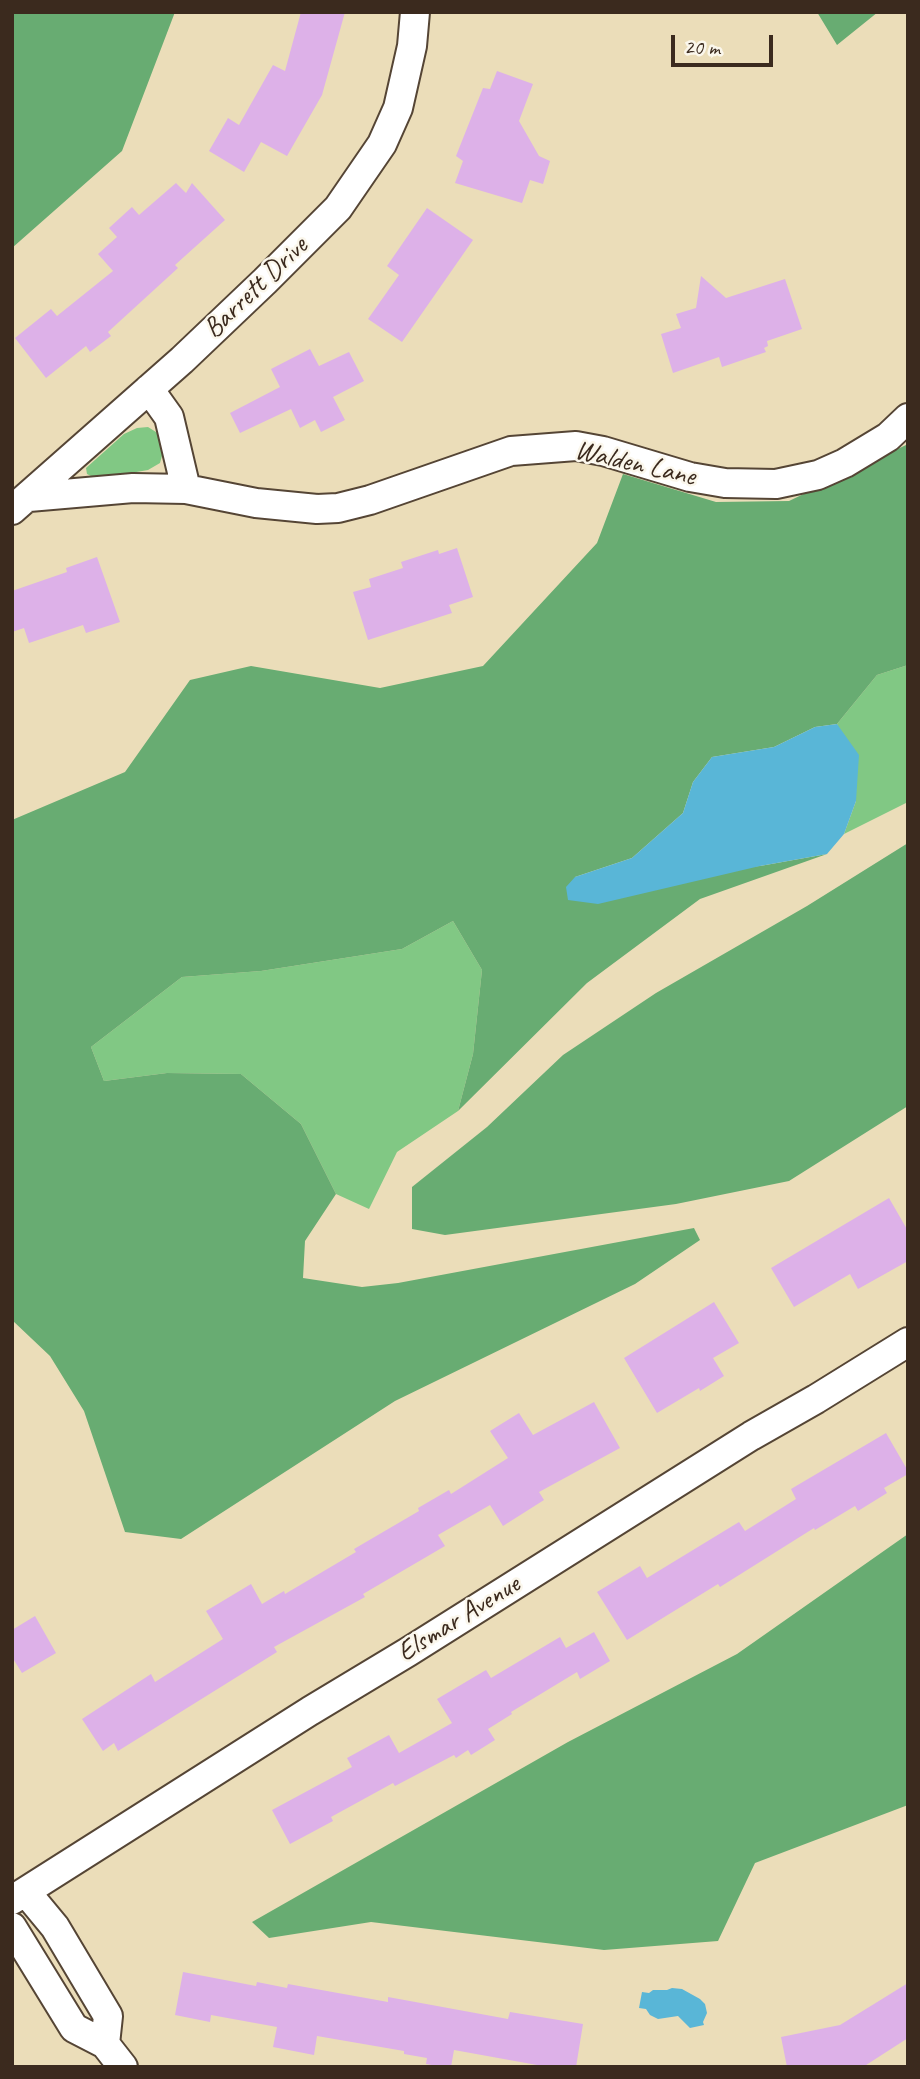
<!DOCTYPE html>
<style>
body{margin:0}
#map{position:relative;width:920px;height:2079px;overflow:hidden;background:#ebddb9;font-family:Caveat,sans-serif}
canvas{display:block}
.frame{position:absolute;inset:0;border:14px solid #3b2a1e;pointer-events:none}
.scale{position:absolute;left:671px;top:35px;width:102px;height:32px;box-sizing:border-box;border:4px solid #3b2a1e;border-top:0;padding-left:9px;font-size:21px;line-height:24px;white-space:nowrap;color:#3b2a1e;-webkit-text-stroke:5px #fbf7ec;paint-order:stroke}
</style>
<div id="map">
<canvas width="920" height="2079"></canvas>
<div class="frame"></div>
<div class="scale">20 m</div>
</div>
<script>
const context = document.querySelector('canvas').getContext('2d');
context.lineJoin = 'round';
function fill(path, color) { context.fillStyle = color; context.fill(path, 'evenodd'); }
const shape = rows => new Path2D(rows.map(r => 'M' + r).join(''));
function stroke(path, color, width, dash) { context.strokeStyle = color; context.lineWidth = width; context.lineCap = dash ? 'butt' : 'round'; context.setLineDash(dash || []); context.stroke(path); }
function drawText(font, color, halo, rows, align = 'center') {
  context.font = font + ' Caveat,sans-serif'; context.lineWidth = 5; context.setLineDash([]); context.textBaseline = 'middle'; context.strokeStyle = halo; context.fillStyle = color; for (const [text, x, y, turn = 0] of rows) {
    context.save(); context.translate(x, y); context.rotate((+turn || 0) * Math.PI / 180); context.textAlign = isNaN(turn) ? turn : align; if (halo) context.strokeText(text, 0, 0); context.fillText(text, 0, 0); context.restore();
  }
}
fill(shape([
 [148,427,156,432,165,445,160,463,148,470,119,475,93,477,87,474,86,468,124,434,137,428],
 [908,665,908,802,844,834,856,801,837,724,877,675],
 [453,921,482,970,473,1054,458,1111,397,1152,369,1209,336,1194,301,1124,241,1074,167,1073,104,1081,91,1047,182,977,261,971,402,949]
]), '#81c884');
fill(shape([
 [12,12,175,12,122,151,12,248],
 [817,12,878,12,837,45],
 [906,445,908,665,877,675,837,724,815,727,774,747,712,757,693,782,683,813,632,858,575,877,760,866,827,854,700,899,587,983,458,1111,473,1054,482,970,453,921,402,949,261,971,182,977,91,1047,104,1081,167,1073,241,1074,301,1124,336,1194,305,1241,303,1278,362,1287,398,1283,694,1228,700,1240,635,1284,395,1401,181,1539,125,1532,84,1411,50,1356,12,1320,12,820,125,772,190,680,251,666,380,688,483,666,597,543,623,474,716,502,789,501],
 [908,843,908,1106,789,1181,676,1204,445,1235,412,1229,412,1187,487,1127,563,1055,656,993,807,906],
 [908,1534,908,1805,755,1863,718,1941,604,1950,371,1922,269,1938,252,1922,568,1742,737,1654]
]), '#68ac72');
fill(shape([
 [837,724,859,755,856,801,844,834,827,854,760,866,598,904,568,900,566,887,575,877,632,858,683,813,693,782,712,757,774,747,815,727],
 [672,1988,682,1989,700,1999,705,2004,707,2013,703,2022,704,2025,690,2028,678,2016,658,2019,650,2015,646,2009,639,2008,642,1992,649,1993,653,1990,667,1990]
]), '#59b6d7');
fill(shape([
 [301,12,345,12,322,95,287,156,261,142,244,172,209,151,228,118,239,125,273,65,285,71],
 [497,71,533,84,519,121,539,156,550,161,543,184,530,180,522,203,455,183,463,161,456,156,483,88,490,89],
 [176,183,186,193,192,183,225,220,175,265,178,268,108,332,111,336,90,352,86,346,46,378,15,338,51,309,57,316,113,271,98,254,117,237,109,228,132,207,139,215],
 [427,208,473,240,402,342,368,319,399,275,387,266],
 [701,276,726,298,785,279,802,329,767,341,768,346,764,348,766,352,722,367,719,357,673,373,661,334,681,328,676,314,696,308],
 [310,349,319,366,349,352,364,381,333,397,345,420,321,432,315,420,300,428,291,409,240,433,230,413,280,387,271,369],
 [457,548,473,597,449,605,452,613,368,640,353,592,371,587,369,579,403,568,401,562,438,550,439,554],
 [97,557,120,622,86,633,83,625,29,643,24,628,12,632,12,591,67,572,66,568],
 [889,1198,908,1231,908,1261,858,1289,850,1274,794,1307,771,1268],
 [714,1302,739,1343,713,1358,724,1376,700,1391,699,1388,657,1413,624,1358],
 [594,1402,620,1448,539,1492,544,1500,503,1526,490,1505,438,1535,445,1546,363,1594,365,1597,274,1647,277,1652,118,1751,114,1743,103,1751,82,1719,151,1674,155,1682,223,1639,206,1611,251,1584,262,1604,284,1591,285,1594,356,1552,354,1549,419,1511,418,1508,449,1490,451,1494,508,1458,490,1431,519,1413,533,1435],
 [886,1433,908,1471,908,1474,884,1488,887,1493,858,1511,855,1506,815,1530,814,1528,720,1587,718,1584,627,1640,597,1592,640,1566,647,1578,739,1522,745,1531,796,1499,791,1489],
 [35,1616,56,1653,22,1673,12,1657,12,1630],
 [594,1632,610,1661,580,1679,577,1672,511,1712,512,1714,488,1729,495,1740,471,1755,468,1750,456,1758,454,1755,395,1786,393,1783,331,1817,333,1821,290,1844,272,1810,352,1767,347,1758,389,1735,399,1753,452,1723,437,1699,486,1670,491,1678,560,1637,566,1648],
 [183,1972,256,1986,257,1982,287,1988,288,1984,388,2002,388,1997,508,2019,510,2012,583,2024,576,2067,548,2067,454,2050,451,2067,443,2067,426,2064,427,2058,404,2054,404,2051,317,2036,314,2055,273,2047,277,2027,211,2015,210,2022,175,2015],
 [908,1983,908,2038,863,2067,787,2067,781,2037,840,2025]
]), '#ddb1e8');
const street = shape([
 [149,389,169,417,186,489],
 [29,497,133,488,186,489,256,503,317,509,338,508,370,500,511,451,576,446,603,451,690,477,725,483,776,484,818,475,845,463,888,437,908,418],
 [12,510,182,360,265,281,338,208,382,144,398,108,412,46,415,12],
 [26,1892,55,1927,108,2016,105,2044],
 [12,1900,310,1711,408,1652,751,1436,816,1399,908,1342],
 [12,1927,74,2028,105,2044,123,2067]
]);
stroke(street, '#554535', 32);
stroke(street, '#fff', 28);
drawText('28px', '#3b2a1e', '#fbf7ec', [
 ["Barrett Drive",256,288,-44],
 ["Walden Lane",635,464,13],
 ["Elsmar Avenue",459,1619,-32]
]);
</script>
